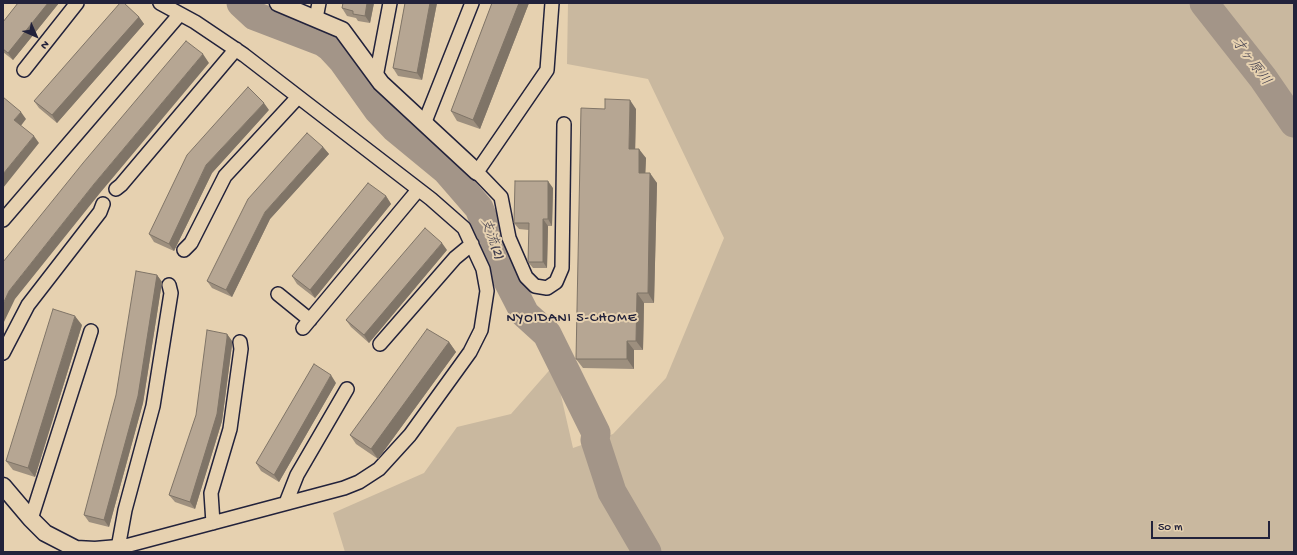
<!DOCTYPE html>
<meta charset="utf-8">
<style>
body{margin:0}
#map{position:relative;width:1297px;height:555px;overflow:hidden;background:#e6d1b0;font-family:"Gochi Hand",sans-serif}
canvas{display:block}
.frame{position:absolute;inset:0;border:4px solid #22223b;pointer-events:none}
.north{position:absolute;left:16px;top:16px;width:40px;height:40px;-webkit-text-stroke:3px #e6d1b0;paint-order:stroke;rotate:135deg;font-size:11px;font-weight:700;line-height:16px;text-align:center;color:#22223b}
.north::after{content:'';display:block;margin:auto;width:14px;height:18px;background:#22223b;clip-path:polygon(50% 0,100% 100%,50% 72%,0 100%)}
.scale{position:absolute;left:1151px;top:521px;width:119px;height:18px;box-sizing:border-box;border:2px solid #22223b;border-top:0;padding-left:5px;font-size:12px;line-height:14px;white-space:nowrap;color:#22223b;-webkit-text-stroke:3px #e6d1b0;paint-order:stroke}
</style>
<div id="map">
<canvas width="1297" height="555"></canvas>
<div class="frame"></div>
<div class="north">N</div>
<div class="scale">50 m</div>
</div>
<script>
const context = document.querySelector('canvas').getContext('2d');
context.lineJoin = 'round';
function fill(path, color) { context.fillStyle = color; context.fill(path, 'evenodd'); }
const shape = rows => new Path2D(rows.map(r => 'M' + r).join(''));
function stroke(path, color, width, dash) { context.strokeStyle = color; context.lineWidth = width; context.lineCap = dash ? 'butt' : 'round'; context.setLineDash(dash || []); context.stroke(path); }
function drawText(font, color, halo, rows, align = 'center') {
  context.font = font + ' "Gochi Hand","Klee One",sans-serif'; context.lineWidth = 4; context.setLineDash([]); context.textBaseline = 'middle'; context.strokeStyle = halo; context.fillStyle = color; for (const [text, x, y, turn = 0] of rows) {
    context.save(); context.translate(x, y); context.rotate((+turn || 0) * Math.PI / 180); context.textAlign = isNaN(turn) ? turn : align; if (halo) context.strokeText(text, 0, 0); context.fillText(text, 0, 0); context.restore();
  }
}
fill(shape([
 [568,3,1294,3,1294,552,345,552,333,513,424,473,457,427,511,414,554,365,573,448,613,434,666,378,724,238,648,79,567,64]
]), '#c9b89f');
stroke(shape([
 [241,3,255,16,323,42,330,47,343,61,378,110,395,128,446,170,479,208,507,279,525,314,547,334,596,433,595,440,612,492,647,552],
 [1204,3,1263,78,1294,123]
]), '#a39588', 29);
const minor = shape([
 [160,3,195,22,244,55,431,199,464,228,483,269,487,291,481,330,470,352,410,435,379,469,359,482,344,488,118,548,125,510,153,406,171,293,169,285],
 [552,3,547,70,477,172,501,197,509,238,526,277,535,286,547,288,556,282,562,268,564,124],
 [316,18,319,3],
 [24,70,77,3],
 [376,77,390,3],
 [424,124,472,3],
 [116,189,121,185,236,49],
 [3,220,180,14],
 [184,250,191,243,225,176,298,97],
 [278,294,310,320],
 [303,328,418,190],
 [380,344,455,258,472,244],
 [3,353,28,305,100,212,103,204],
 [286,503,297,475,347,389],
 [31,519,91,331],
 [213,523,211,493,230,429,241,349,240,342]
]);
const tertiary = shape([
 [278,3,342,30,381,83,477,172],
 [3,486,31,519,45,533,76,549,95,550,118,548,118,552]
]);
stroke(minor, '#22223b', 16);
stroke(tertiary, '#22223b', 19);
stroke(minor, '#e6d1b0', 13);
stroke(tertiary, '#e6d1b0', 16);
fill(shape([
 [18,3,59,3,13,60,3,52,3,22],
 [343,3,374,3,370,23,358,21,356,18,347,16,342,8],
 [405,3,437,3,422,80,398,76,393,68],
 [492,3,529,3,480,129,457,121,451,111],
 [139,17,144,24,57,123,39,108,34,101],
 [636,109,635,149,646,158,645,173,657,183,654,303,644,303,643,350,634,350,634,369,583,368,576,359],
 [269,110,212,173,174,251,154,242,149,234],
 [323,147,329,154,270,219,232,297,212,288,207,281],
 [553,188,552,226,548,226,547,268,533,268,528,262,529,230,519,229,514,223],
 [386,196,391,204,315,298,297,284,292,276],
 [447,250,369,343,351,327,346,320],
 [157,275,162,282,143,403,109,527,89,522,84,515],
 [82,325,35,477,13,470,6,461],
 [227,334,232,341,232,345,222,421,195,509,175,502,169,495],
 [449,342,456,352,378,459,356,444,350,435],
 [336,383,279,482,261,471,256,463]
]), '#9d8f7e');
fill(shape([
 [48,3,59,3,13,60,8,53],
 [367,3,374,3,370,23,365,16],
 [430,3,437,3,422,80,417,73],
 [519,3,529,3,480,129,473,120],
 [139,17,144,24,57,123,52,115],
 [203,54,209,63,100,193,15,299,3,324,3,304,9,291,94,184],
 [630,100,636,109,635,158,629,149],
 [264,103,269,110,212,173,174,251,169,244,206,165],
 [21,112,26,119,20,127,14,120],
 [34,136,39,143,3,188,3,174],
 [323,147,329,154,270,219,232,297,226,290,265,212],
 [639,149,646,158,645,183,639,173],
 [650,173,657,183,654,303,648,293],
 [548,181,553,188,552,226,548,219],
 [386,196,391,204,315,298,310,290],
 [543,219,548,226,547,268,543,262],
 [442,243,447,250,369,343,364,335],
 [157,275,162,282,143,403,109,527,104,520],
 [637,293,644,303,643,350,636,341],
 [75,316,82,325,35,477,28,468],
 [227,334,232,341,232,345,222,421,195,509,190,502],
 [627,341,634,350,634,369,627,359],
 [449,342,456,352,378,459,371,449],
 [331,375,336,383,279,482,274,475]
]), '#7f7467');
const building = shape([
 [18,3,48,3,8,53,3,49,3,22,18,3],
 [120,3,124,3,139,17,52,115,34,101,120,3],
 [343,3,367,3,365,16,353,14,353,11,342,8,343,3],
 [405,3,430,3,417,73,393,68,405,3],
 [492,3,519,3,473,120,451,111,492,3],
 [186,41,203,54,94,184,9,291,3,304,3,262,83,163,186,41],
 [248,87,264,103,206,165,169,244,149,234,187,155,248,87],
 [3,97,21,112,14,120,34,136,3,174,3,97],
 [605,99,630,100,629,149,639,149,639,173,650,173,648,293,637,293,636,341,627,341,627,359,576,359,581,108,605,109,605,99],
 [307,133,323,147,265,212,226,290,207,281,248,199,307,133],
 [515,181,548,181,548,219,543,219,543,262,528,262,529,223,514,223,515,181],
 [368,183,386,196,310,290,292,276,368,183],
 [425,228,442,243,364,335,346,320,425,228],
 [136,271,157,275,138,396,104,520,84,515,116,395,136,271],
 [53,309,75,316,28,468,6,461,53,309],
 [427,329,449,342,371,449,350,435,427,329],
 [207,330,227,334,227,338,217,414,190,502,169,495,196,415,207,330],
 [314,364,331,375,274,475,256,463,314,364]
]);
fill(building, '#b6a693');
stroke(building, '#7f7467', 1);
drawText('italic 14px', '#423f4e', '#e6d1b0', [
 ["才ヶ原川",1250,62,53],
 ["支流(2)",491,239,69]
]);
context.letterSpacing = '1px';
drawText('14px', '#22223b', '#e6d1b0', [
 ["NYOIDANI 5-CHOME",572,319]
]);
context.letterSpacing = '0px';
</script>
